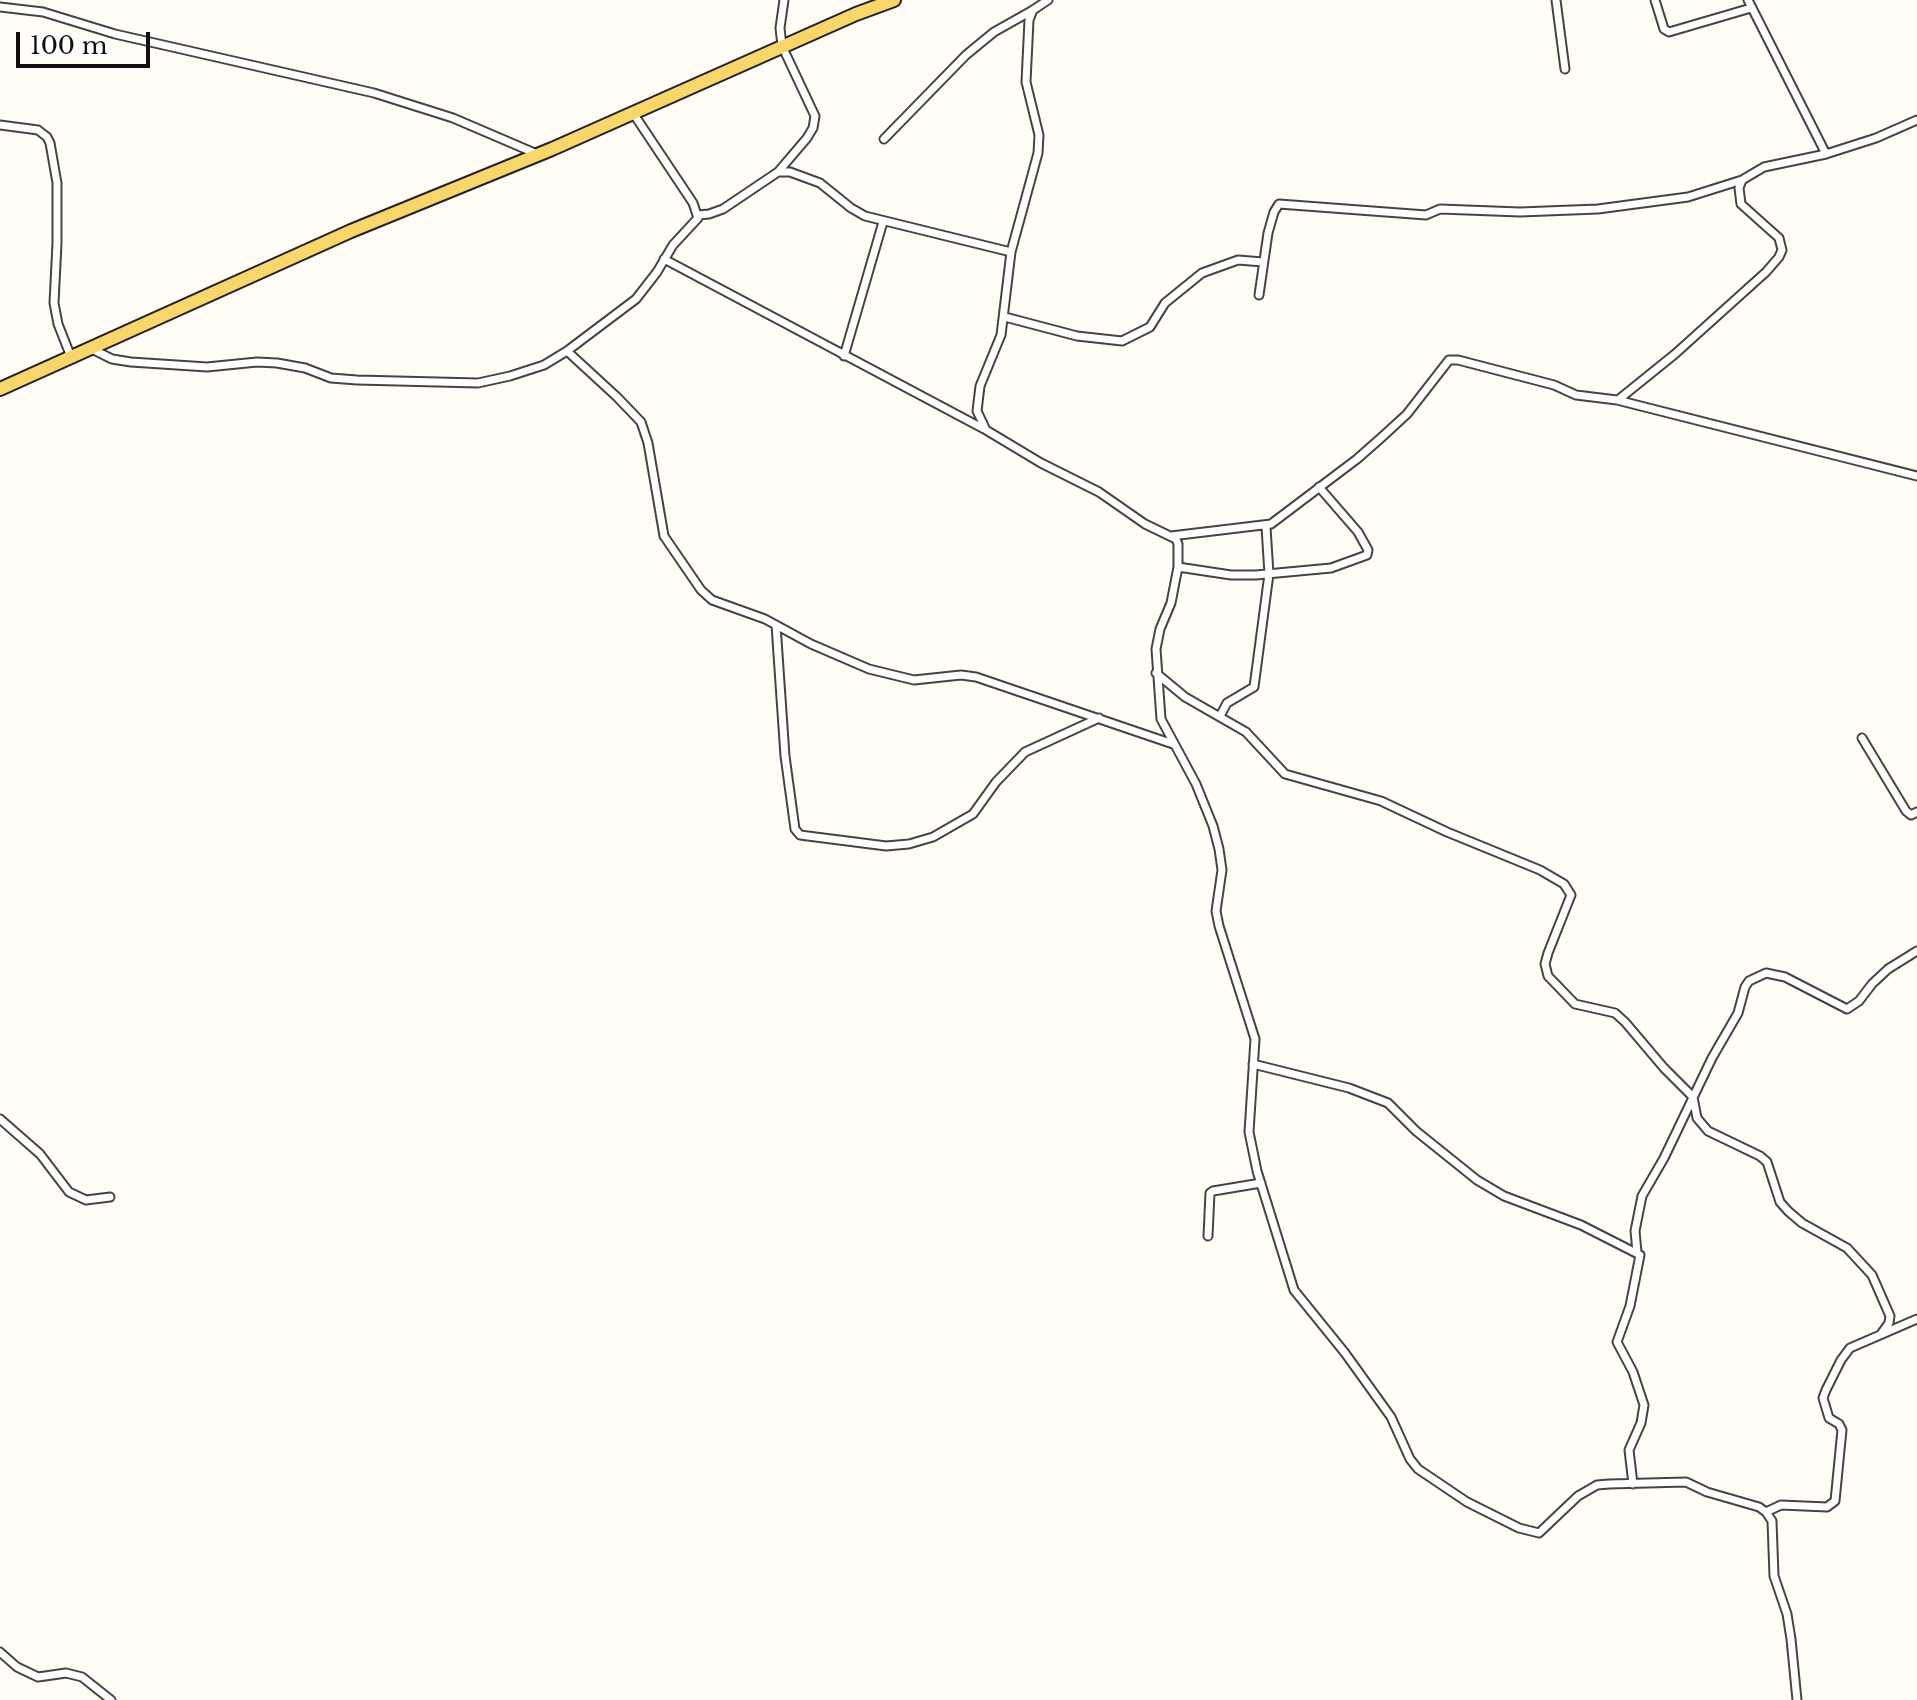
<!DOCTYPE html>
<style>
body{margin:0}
#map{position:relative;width:1917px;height:1700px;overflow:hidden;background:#fffdf5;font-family:"Libre Baskerville",serif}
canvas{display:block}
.scale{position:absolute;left:16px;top:32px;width:134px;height:36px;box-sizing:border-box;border:4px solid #111;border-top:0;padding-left:10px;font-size:24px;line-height:28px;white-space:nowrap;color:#111;-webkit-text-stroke:6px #fff;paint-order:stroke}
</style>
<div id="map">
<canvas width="1917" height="1700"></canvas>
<div class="scale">100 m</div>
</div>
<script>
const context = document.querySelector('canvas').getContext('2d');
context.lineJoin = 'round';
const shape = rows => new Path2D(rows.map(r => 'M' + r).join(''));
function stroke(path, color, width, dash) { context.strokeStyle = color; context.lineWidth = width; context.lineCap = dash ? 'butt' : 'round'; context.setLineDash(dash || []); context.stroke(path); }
const minor = shape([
 [1048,0,1033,10,1029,20,1026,82,1039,135,1038,153,1011,252,1001,335,980,386,977,411,986,430,1041,463,1099,492,1145,524,1176,539,1178,544,1178,567,1171,603,1160,629,1156,649,1161,719,1196,784,1213,826,1219,849,1222,870,1216,911,1219,926,1255,1039,1249,1132,1257,1171,1294,1290,1345,1353,1391,1417,1410,1459,1418,1469,1467,1502,1519,1528,1539,1533,1578,1496,1597,1485,1609,1484,1686,1482,1707,1492,1759,1507,1766,1512,1772,1521,1774,1576,1787,1614,1791,1639,1797,1700],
 [1556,0,1565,69],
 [1655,0,1664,29,1669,32,1751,8],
 [1748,0,1826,154],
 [0,7,43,12,115,34,374,93,453,118,537,154],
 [0,125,38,130,47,137,50,143,57,183,57,243,54,303,58,324,71,357],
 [884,139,966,55,994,32,1033,10],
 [778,172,807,138,813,128,815,116,782,46,780,28,784,0],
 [698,215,709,214,723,209,778,172,790,172,820,183,851,208,865,216,1011,252],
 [664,259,984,429],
 [1259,295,1268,233,1274,212,1279,204,1426,215,1440,209,1520,212,1598,209,1688,197,1742,180],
 [1005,317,1077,336,1122,341,1150,327,1165,303,1202,273,1238,260,1263,262],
 [92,349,112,359,131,362,207,367,257,362,277,363,305,368,331,378,357,380,478,383,510,376,544,365,567,351,636,299,657,272,673,245,698,218,693,203,633,113],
 [567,351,617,397,641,422,648,443,664,536,701,590,712,600,765,619,811,644,869,669,914,680,961,675,976,677,1173,744],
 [844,356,883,222],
 [1618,400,1675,354,1766,272,1779,257,1782,250,1779,238,1741,204,1739,188,1742,180,1764,167,1826,154,1876,138,1917,120],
 [1171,536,1271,524,1357,459,1382,437,1407,414,1449,360,1458,360,1554,385,1576,395,1617,400,1917,476],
 [1178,567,1231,575,1256,575,1331,568,1367,555,1368,550,1358,532,1319,487],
 [776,625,785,756,795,829,800,835,886,846,909,844,933,837,973,814,996,782,1025,752,1099,718],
 [1156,673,1185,697,1246,732,1285,774,1381,801,1447,832,1540,870,1564,884,1571,895,1548,953,1545,964,1548,976,1575,1004,1615,1013,1625,1022,1664,1068,1693,1097,1697,1118,1708,1131,1760,1156,1767,1162,1780,1202,1788,1211,1802,1223,1847,1248,1872,1275,1890,1316,1889,1323,1881,1334],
 [1220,716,1227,703,1254,687,1269,574,1266,527],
 [1862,738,1906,811,1911,815,1917,812],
 [1253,1064,1349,1088,1388,1103,1416,1131,1477,1180,1504,1196,1581,1225,1640,1255,1630,1306,1617,1342,1633,1372,1644,1405,1641,1423,1629,1450,1633,1484],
 [0,1119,40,1154,69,1192,86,1200,110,1197],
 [1208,1236,1210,1193,1213,1191,1261,1183],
 [1637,1252,1635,1231,1642,1196,1664,1158,1712,1058,1738,1013,1745,987,1749,981,1766,973,1785,977,1847,1009,1859,1001,1872,984,1888,969,1917,951],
 [1766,1512,1781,1505,1827,1507,1835,1501,1842,1430,1839,1424,1829,1418,1823,1398,1826,1390,1841,1360,1850,1348,1917,1319],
 [0,1652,17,1667,38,1677,66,1673,82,1677,111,1700]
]);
const primary = shape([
 [0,389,351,231,552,149,856,14,894,0]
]);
stroke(minor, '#444', 11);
stroke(primary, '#222', 16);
stroke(minor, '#fff', 7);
stroke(primary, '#f9d66b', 12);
</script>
